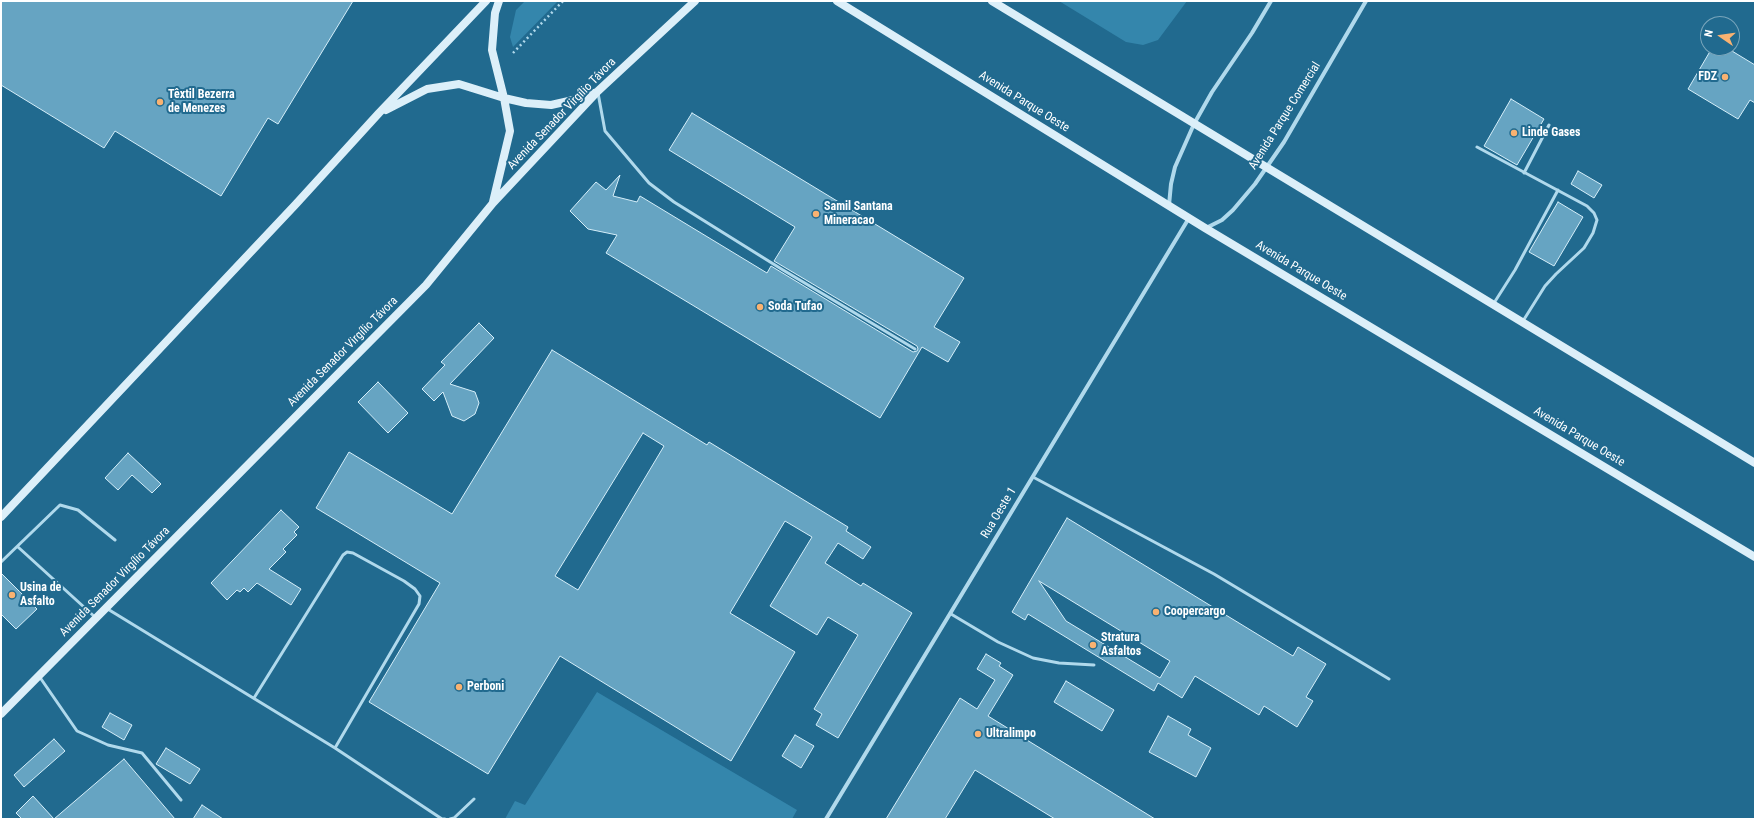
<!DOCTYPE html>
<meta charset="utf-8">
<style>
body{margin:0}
#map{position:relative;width:1756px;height:820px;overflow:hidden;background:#216a8f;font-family:"Roboto Condensed",sans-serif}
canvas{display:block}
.frame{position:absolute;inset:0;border:2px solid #fff;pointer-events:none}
.north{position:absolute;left:1700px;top:16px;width:40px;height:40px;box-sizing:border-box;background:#216a8f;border:1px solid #7aa6bc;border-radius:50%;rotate:283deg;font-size:11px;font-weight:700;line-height:16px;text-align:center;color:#fff}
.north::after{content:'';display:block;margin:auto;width:14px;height:18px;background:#f9b271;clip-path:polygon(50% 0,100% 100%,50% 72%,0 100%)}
</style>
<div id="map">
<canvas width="1756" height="820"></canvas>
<div class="frame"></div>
<div class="north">N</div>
</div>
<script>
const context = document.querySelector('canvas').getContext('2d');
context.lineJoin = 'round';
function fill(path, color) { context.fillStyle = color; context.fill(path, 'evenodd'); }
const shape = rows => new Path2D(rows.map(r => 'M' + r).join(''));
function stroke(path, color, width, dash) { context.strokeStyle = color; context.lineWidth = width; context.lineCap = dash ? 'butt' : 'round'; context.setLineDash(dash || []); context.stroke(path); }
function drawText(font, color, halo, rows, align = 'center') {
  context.font = font + ' "Roboto Condensed",sans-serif'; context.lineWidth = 4; context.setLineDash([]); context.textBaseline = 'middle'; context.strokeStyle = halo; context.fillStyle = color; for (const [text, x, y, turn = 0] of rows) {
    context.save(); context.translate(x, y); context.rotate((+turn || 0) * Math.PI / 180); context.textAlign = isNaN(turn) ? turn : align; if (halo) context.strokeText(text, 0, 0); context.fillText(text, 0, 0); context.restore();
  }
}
fill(shape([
 [525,1,558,1,513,47,510,37,516,10],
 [1059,1,1187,1,1158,40,1143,45,1126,42],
 [597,692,797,810,792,819,505,819,515,801,525,805]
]), '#3486ac');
const building = shape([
 [1,1,353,1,278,124,268,118,221,196,115,131,104,148,1,85,1,1],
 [1712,48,1727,48,1755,65,1755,103,1750,100,1738,119,1688,89,1712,48],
 [1511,99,1544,119,1517,165,1484,146,1511,99],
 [692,113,964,278,934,327,960,342,948,362,922,347,880,418,606,253,617,235,588,229,570,211,596,182,606,190,620,175,613,196,637,202,640,196,767,273,771,266,913,352,917,351,918,349,917,346,774,261,795,227,669,150,692,113],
 [1578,171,1602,185,1594,198,1571,184,1578,171],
 [1558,202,1583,217,1554,266,1529,252,1558,202],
 [479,323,494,338,450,384,475,392,479,403,475,414,464,421,452,416,443,392,434,401,422,389,445,365,441,362,479,323],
 [552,350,707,445,709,442,848,527,846,531,871,547,863,559,838,543,825,563,861,586,863,583,912,613,838,738,816,725,822,714,814,709,858,635,828,617,817,635,770,606,812,537,785,521,730,613,795,652,731,761,560,656,488,774,369,702,440,583,316,508,349,452,452,514,552,350],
 [643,433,664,446,578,590,555,576,643,433],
 [378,382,408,413,388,433,358,402,378,382],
 [128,453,161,484,152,493,132,475,118,490,105,478,128,453],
 [281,510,299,527,294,532,297,535,283,549,286,552,269,569,301,589,291,605,257,583,248,592,244,588,240,592,237,590,227,600,211,583,281,510],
 [1067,518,1293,656,1298,647,1326,664,1306,697,1313,701,1297,727,1264,706,1259,715,1195,676,1182,698,1158,683,1154,691,1028,614,1025,620,1012,612,1067,518],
 [1039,581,1170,661,1160,678,1066,621,1039,581],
 [1,573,37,609,16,629,1,614,1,573],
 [986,654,1001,663,999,666,1013,675,988,716,1155,819,1055,819,975,770,945,819,886,819,960,698,977,709,995,680,977,669,986,654],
 [1066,681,1114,710,1102,731,1054,702,1066,681],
 [110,713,132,725,124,740,102,727,110,713],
 [1168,716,1191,729,1188,735,1211,748,1196,777,1149,752,1168,716],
 [795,735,814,746,801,768,782,756,795,735],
 [54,739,65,751,24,787,14,775,54,739],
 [166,748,200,769,190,784,156,764,166,748],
 [124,759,175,819,22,819,16,813,33,796,54,819,124,759],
 [202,805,223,819,193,819,202,805]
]);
fill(building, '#66a4c2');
stroke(building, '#d5eef9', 1);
stroke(shape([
 [513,53,563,1]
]), '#b0d9ec', 2.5, [2, 3]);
stroke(shape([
 [598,93,605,131,649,183,674,202,783,270,915,349],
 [1477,147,1587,206,1594,213,1597,220,1593,233,1584,248,1556,274,1545,286,1523,321],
 [1524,173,1549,125],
 [1494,303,1515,270,1558,190],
 [1033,477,1214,574,1389,679],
 [18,547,96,618],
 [1,562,60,505,78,510,115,540],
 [106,608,335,748,442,819,445,819],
 [951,614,998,642,1033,658,1059,663,1094,665],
 [39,676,77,731,108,745,142,753,181,800],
 [254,698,343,555,347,552,353,553,404,581,415,589,420,596,419,604,335,748],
 [450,819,454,818,474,799]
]), '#b0d9ec', 3);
stroke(shape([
 [1169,205,1171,184,1175,167,1194,124,1212,92,1252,33,1271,1],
 [1206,228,1222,220,1233,210,1255,184,1284,142,1366,1],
 [826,819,1189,218]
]), '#b0d9ec', 4);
stroke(shape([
 [837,1,1205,228,1755,557],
 [992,1,1755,463],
 [386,110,427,89,459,84,504,98,526,103,551,105,582,98,594,93],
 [493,202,510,131,504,98,492,50,495,13,499,1],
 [1,517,296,204,379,113,486,1],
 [1,714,426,285,493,203,598,91,695,1]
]), '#dceff9', 8);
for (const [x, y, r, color] of [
 [1725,77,4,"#f9b271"],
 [160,102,4,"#f9b271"],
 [1514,133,4,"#f9b271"],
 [816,214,4,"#f9b271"],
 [760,307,4,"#f9b271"],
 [12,595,4,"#f9b271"],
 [1156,612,4,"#f9b271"],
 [1093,645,4,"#f9b271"],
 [459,687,4,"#f9b271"],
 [978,734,4,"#f9b271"]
]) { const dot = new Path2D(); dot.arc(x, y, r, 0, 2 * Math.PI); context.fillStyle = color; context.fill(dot); stroke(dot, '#216a8f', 1.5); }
drawText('bold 12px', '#fff', '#216a8f', [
 ["FDZ",1717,77,"right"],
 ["Têxtil Bezerra",168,95],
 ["de Menezes",168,109],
 ["Linde Gases",1522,133],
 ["Samil Santana",824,207],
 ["Mineracao",824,221],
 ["Soda Tufao",768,307],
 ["Usina de",20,588],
 ["Asfalto",20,602],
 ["Coopercargo",1164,612],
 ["Stratura",1101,638],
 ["Asfaltos",1101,652],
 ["Perboni",467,687],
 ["Ultralimpo",986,734]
], 'left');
drawText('12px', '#fff', '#216a8f', [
 ["Avenida Parque Oeste",1024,102,32],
 ["Avenida Senador Virgílio Távora",562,114,-46],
 ["Avenida Parque Comercial",1285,116,-58],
 ["Avenida Parque Oeste",1301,271,31],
 ["Avenida Senador Virgílio Távora",343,352,-45],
 ["Avenida Parque Oeste",1579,437,31],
 ["Rua Oeste 1",999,513,-59],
 ["Avenida Senador Virgílio Távora",115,582,-45]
]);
</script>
